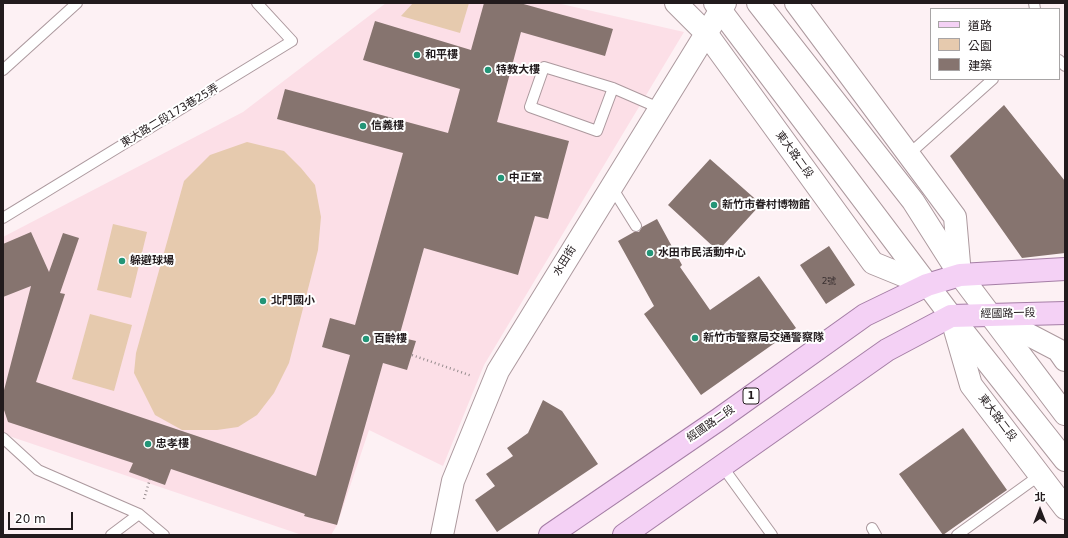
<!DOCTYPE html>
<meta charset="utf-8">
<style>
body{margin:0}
#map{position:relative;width:1068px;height:538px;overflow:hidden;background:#fdf1f4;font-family:"DejaVu Sans","Noto Sans TC",sans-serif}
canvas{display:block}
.frame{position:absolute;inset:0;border:4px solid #221b1d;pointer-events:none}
.legend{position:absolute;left:930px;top:8px;width:130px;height:72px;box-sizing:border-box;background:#fff;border:1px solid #a7a4a5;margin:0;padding:5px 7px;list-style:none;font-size:12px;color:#221b1d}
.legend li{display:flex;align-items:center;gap:8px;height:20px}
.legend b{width:20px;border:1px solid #a7a4a5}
.north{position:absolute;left:1020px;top:490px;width:40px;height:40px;-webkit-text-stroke:3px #fff;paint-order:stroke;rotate:0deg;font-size:11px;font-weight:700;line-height:16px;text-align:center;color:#221b1d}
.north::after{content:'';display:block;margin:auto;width:14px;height:18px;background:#221b1d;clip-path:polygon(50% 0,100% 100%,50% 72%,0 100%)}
.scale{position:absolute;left:8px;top:512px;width:65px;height:18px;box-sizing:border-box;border:2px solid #221b1d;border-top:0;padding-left:5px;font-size:12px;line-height:14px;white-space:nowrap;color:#221b1d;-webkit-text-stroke:3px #fff;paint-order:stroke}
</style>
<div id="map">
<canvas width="1068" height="538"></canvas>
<div class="frame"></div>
<ul class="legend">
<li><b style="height:5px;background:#f4d1f5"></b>道路</li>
<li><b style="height:11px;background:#e6caae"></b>公園</li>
<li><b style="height:11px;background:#86746f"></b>建築</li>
</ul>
<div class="north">北</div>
<div class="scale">20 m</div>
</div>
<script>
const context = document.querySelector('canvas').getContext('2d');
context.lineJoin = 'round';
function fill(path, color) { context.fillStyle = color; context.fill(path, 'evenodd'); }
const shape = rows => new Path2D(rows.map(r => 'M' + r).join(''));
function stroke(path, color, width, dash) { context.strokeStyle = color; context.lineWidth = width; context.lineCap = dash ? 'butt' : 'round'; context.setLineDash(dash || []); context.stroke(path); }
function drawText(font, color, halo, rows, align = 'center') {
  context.font = font + ' "DejaVu Sans","Noto Sans TC",sans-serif'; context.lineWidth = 4; context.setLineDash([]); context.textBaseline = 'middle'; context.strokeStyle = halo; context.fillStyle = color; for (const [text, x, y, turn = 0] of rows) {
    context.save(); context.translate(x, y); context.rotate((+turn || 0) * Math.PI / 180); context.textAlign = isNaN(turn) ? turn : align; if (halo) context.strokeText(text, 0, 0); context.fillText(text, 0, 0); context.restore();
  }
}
fill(shape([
 [386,3,557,3,684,32,484,365,443,466,369,430,337,525,331,535,302,535,3,434,3,237,243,112]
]), '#fcdfe7');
fill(shape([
 [413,3,469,3,460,33,401,16],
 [247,142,284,151,301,168,315,185,321,217,318,250,289,363,274,393,257,415,238,427,217,430,182,430,155,415,134,373,136,353,184,181,210,155],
 [113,224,147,232,131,298,97,290],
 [90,314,132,325,114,391,72,379]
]), '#e6caae');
fill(shape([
 [484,3,520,3,613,29,605,56,521,32,497,122,569,141,548,219,535,216,518,275,424,248,399,337,416,341,407,370,383,363,337,525,304,516,305,514,171,469,165,485,129,472,133,463,8,422,3,407,3,394,31,286,3,297,3,244,31,232,49,272,63,233,79,238,60,293,65,294,36,382,316,476,350,355,322,347,330,318,355,325,403,153,277,119,285,89,448,133,460,89,363,60,375,21,471,50],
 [1004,105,1065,181,1065,253,1022,258,950,156],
 [710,159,761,204,718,251,668,205],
 [657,219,682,265,680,267,710,310,759,276,796,328,701,395,644,314,654,306,618,241,634,232,639,232,642,227],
 [829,246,855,285,826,304,800,265],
 [543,400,562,411,598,464,497,532,475,500,495,486,486,474,513,456,507,448,528,433],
 [963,428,1007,490,943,535,899,474]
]), '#86746f');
const service = shape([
 [1034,3,1035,9],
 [1059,60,1065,66],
 [3,70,77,3],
 [613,88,597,131,530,107,544,67,613,88,659,108],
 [908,155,993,79],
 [611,186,636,226],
 [3,218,292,41,257,3],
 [3,438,38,470,139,514,164,535],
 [722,466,772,535],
 [872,528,876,535],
 [111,535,139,514],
 [957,535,1040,475]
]);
const tertiary = shape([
 [676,3,706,33,873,263,927,285],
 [796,3,955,217,960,275],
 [989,314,1058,350,1065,360],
 [951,316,971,385,1065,508],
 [442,535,453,481,498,371,725,3]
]);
const secondary = shape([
 [715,3,951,316,1065,460],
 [758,3,913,201,960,275,1065,414]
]);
const primary = shape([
 [550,535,718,420,865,315,927,285,960,275,1065,269],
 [624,535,887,350,951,316,1065,313]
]);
stroke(service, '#ac999e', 12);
stroke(tertiary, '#ac999e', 24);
stroke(secondary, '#ac999e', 24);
stroke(primary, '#a57ea6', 24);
stroke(shape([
 [412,355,472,376],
 [144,499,150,479]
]), '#958b8d', 2.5, [1, 3]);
stroke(service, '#fff', 10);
stroke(tertiary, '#fff', 22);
stroke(secondary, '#fff', 22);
stroke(primary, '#f4d1f5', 22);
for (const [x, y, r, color] of [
 [417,55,4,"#239577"],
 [488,70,4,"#239577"],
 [363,126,4,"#239577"],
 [501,178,4,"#239577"],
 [714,205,4,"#239577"],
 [650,253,4,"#239577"],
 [122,261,4,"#239577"],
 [263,301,4,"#239577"],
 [695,338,4,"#239577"],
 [366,339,4,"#239577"],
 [148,444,4,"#239577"]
]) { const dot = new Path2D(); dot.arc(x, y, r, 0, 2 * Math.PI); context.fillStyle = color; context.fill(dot); stroke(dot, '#fff', 1.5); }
drawText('9px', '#3b3132', null, [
 ["2號",829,282]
]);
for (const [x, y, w] of [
 [751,396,16]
]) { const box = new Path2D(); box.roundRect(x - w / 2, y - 8, w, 16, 3); context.fillStyle = '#fff'; context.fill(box); stroke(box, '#221b1d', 1); }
drawText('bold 10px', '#221b1d', null, [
 ["1",751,396]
]);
drawText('bold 11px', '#221b1d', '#fff', [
 ["和平樓",425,55],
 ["特教大樓",496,70],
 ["信義樓",371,126],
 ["中正堂",509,178],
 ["新竹市眷村博物館",722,205],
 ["水田市民活動中心",658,253],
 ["躲避球場",130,261],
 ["北門國小",271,301],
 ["新竹市警察局交通警察隊",703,338],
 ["百齡樓",374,339],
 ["忠孝樓",156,444]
], 'left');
drawText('11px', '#221b1d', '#fff', [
 ["東大路二段173巷25弄",170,116,-31],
 ["東大路二段",794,155,54],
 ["水田街",565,261,-58],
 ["經國路一段",1008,314,-1],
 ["東大路二段",997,418,53],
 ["經國路二段",711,424,-35]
]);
</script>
